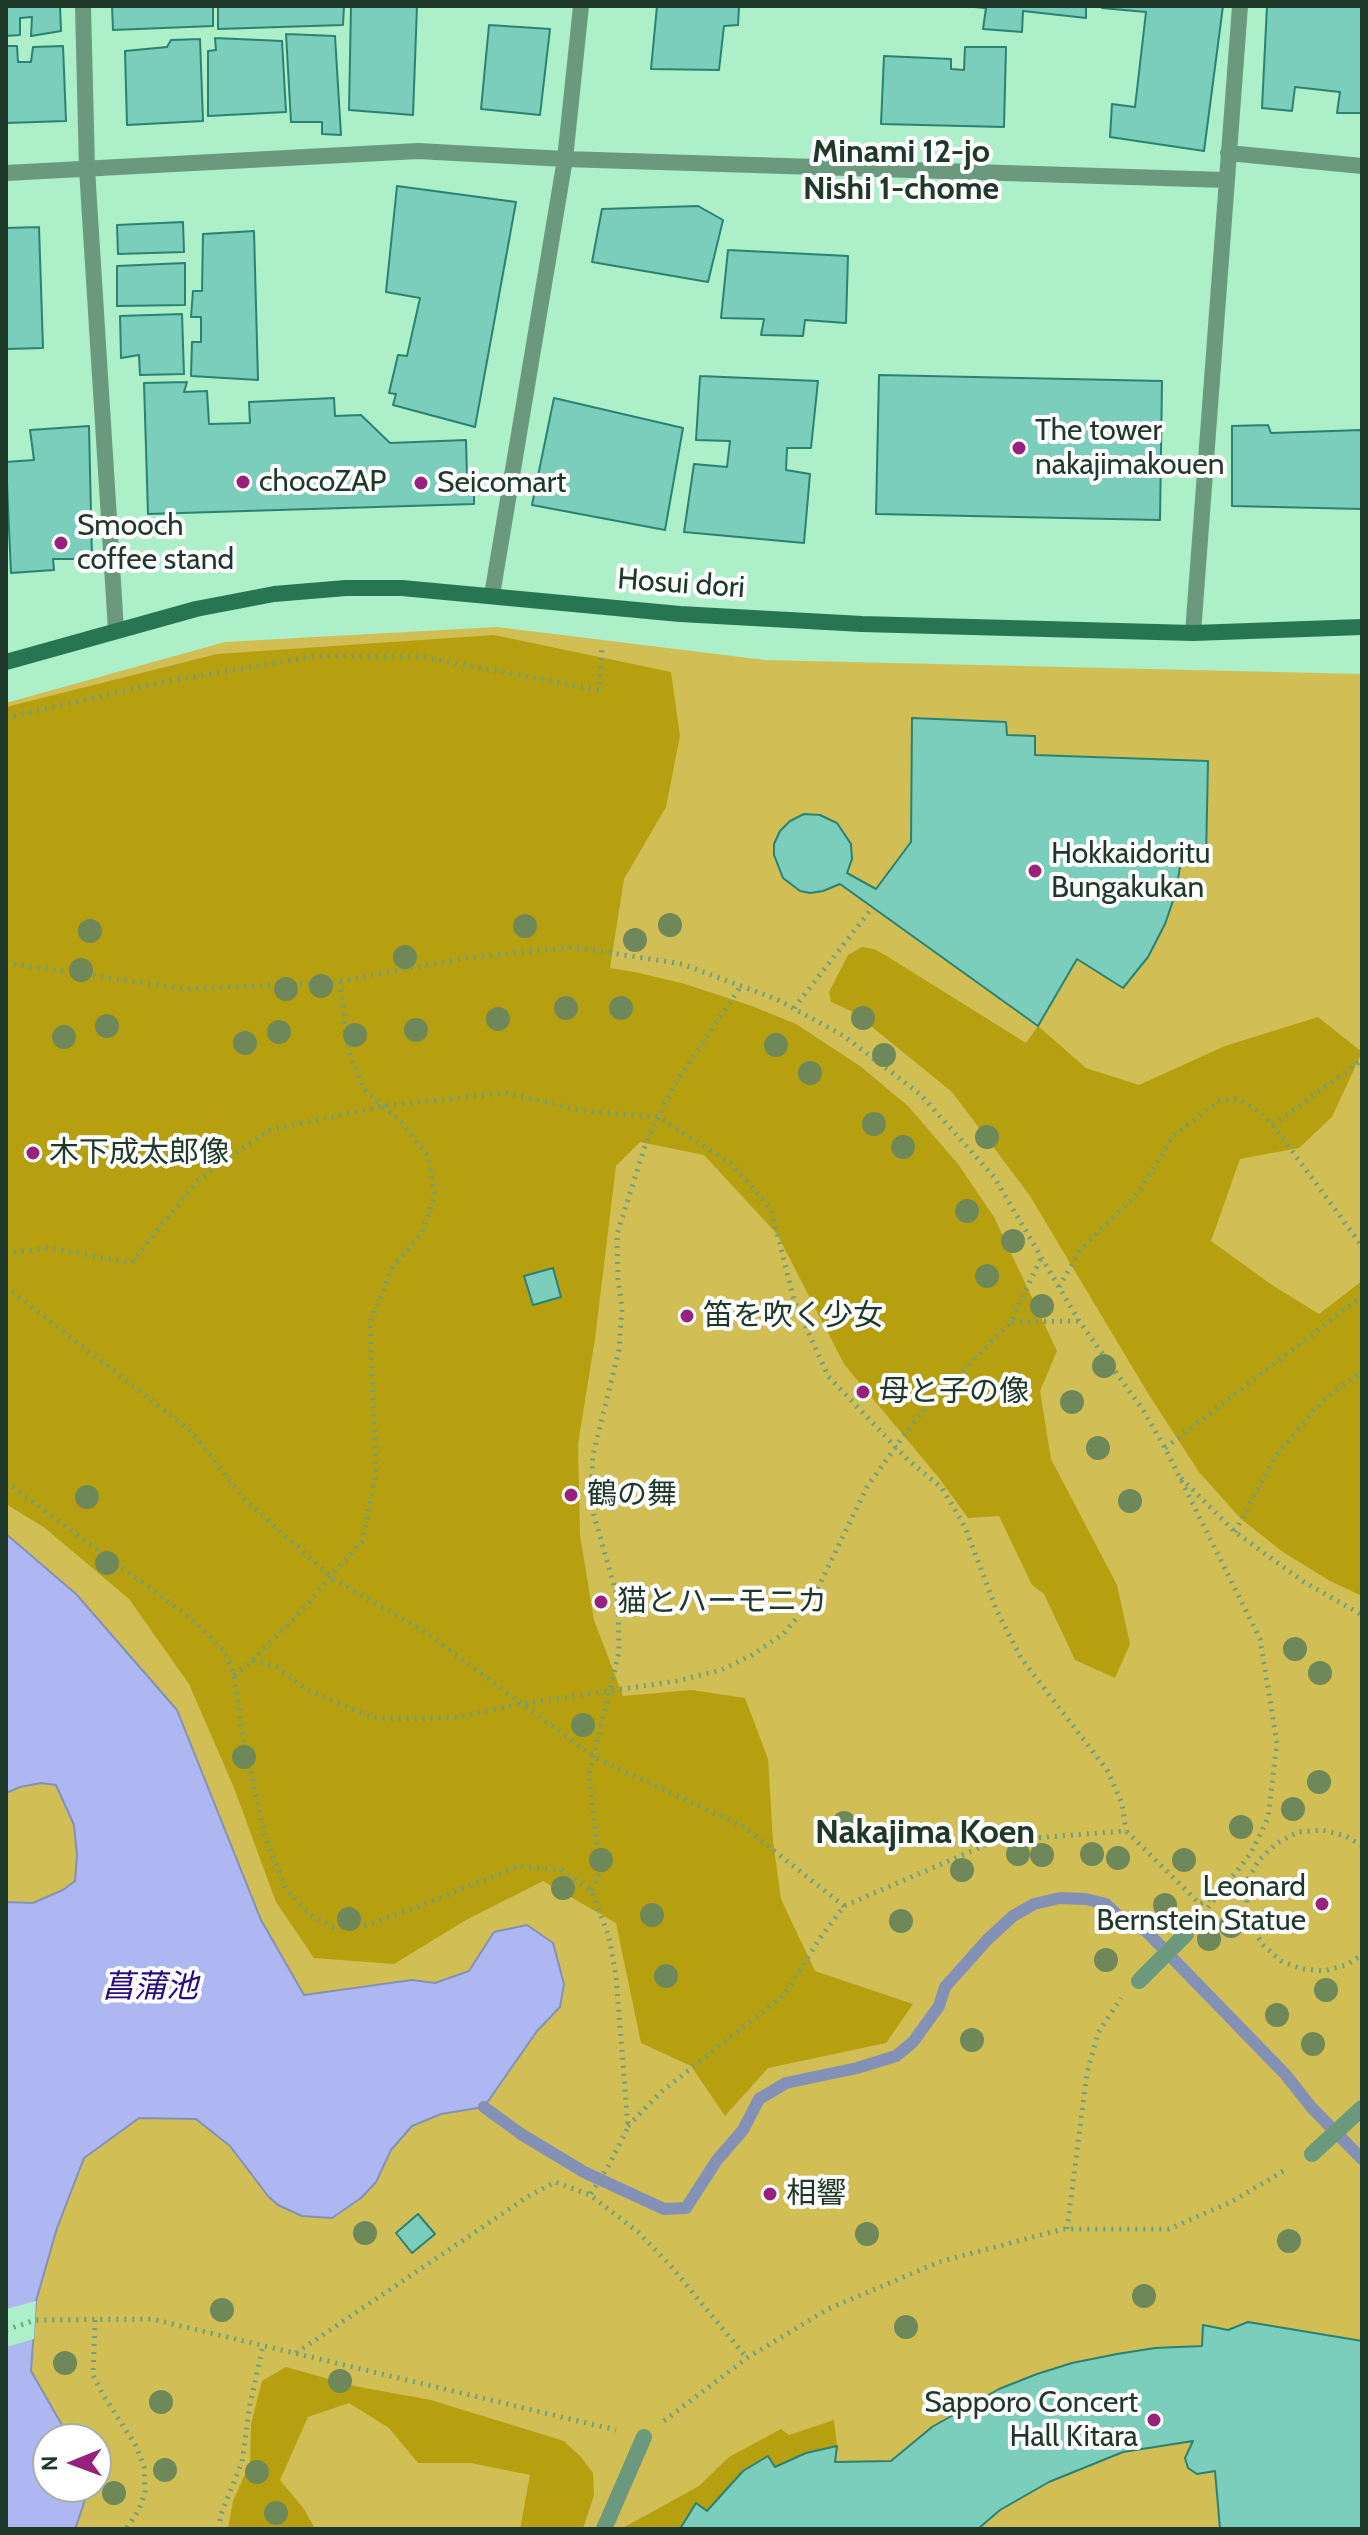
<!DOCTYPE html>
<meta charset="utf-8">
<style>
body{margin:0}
#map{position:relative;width:1368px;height:2535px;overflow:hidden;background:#acefc9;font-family:Cabin,sans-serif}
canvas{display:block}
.frame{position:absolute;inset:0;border:8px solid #1e392a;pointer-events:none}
.north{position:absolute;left:32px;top:2423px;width:80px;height:80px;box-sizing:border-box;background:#fefefe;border:2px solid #a4afa9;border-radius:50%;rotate:269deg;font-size:22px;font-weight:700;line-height:32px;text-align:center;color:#1e392a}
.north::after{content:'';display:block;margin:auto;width:28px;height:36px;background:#97217d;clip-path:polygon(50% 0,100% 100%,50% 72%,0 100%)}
</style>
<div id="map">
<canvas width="1368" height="2535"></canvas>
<div class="frame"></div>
<div class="north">N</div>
</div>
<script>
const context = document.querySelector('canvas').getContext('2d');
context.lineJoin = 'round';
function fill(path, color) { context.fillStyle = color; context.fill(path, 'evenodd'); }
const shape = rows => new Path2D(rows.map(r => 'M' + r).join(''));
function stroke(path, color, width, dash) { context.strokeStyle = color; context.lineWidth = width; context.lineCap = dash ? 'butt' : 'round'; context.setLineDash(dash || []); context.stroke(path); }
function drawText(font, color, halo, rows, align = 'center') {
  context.font = font + ' Cabin,"Noto Sans JP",sans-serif'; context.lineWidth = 8; context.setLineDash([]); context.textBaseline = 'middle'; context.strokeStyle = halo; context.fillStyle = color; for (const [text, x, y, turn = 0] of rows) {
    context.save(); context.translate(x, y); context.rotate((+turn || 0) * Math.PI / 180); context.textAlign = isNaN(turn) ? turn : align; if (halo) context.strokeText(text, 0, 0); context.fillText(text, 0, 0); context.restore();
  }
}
fill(shape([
 [497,627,765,660,1362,674,1362,2529,6,2529,6,703,225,642],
 [48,2439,96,2439,96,2487,48,2487]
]), '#d1be55');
fill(shape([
 [494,635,671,672,680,736,666,807,624,879,610,968,635,972,685,984,752,1006,796,1024,860,1066,908,1106,958,1164,994,1217,1057,1351,1040,1391,1051,1459,1117,1585,1130,1644,1115,1678,1075,1660,1044,1594,1032,1585,999,1516,968,1518,939,1478,844,1364,777,1234,704,1155,640,1142,616,1166,595,1339,578,1444,580,1535,594,1620,623,1696,691,1690,745,1698,768,1759,773,1841,781,1899,815,1971,913,2004,886,2043,768,2068,725,2116,691,2066,641,2043,616,1923,543,1881,466,1920,394,1964,314,1958,276,1902,234,1788,189,1684,129,1599,45,1528,6,1504,6,707,217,654],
 [862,947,874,949,885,955,1026,1043,1038,1026,1086,1068,1139,1085,1225,1046,1318,1017,1362,1052,1332,1117,1299,1148,1240,1159,1211,1241,1272,1285,1319,1314,1362,1281,1362,1596,1330,1581,1283,1552,1241,1519,1199,1472,1149,1395,1030,1196,952,1092,866,1022,851,1011,831,1002,829,992,848,955],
 [286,2367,354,2386,431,2400,564,2441,581,2457,593,2473,594,2495,583,2529,520,2529,530,2475,471,2463,418,2463,389,2428,349,2403,308,2417,280,2480,304,2509,315,2529,228,2529,233,2501,250,2463,251,2424,262,2381],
 [834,2420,837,2446,806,2453,775,2467,768,2456,743,2471,707,2511,696,2503,681,2529,621,2529,699,2486,729,2457,781,2429,789,2435]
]), '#b7a010');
const water = shape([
 [6,1534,76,1594,177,1710,261,1920,304,1995,412,1980,435,1983,469,1971,494,1932,527,1925,553,1943,564,1984,560,2007,537,2031,484,2107,441,2114,412,2126,391,2150,376,2182,361,2198,332,2218,302,2216,278,2205,268,2196,230,2146,196,2119,139,2118,84,2158,57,2228,36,2301,31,2371,70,2439,48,2439,48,2487,85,2487,85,2500,75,2529,6,2529,6,1902,33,1903,63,1890,75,1881,77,1855,74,1825,56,1785,41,1783,20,1787,6,1793,6,1534]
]);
fill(water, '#afb7f3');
stroke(water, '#8491b7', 2);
fill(shape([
 [36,2301,34,2339,6,2347,6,2309]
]), '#acefc9');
stroke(shape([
 [484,2107,521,2134,584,2172,664,2209,686,2208,717,2160,743,2130,759,2099,786,2083,857,2068,896,2056,913,2042,939,2006,945,1987,987,1940,1013,1916,1034,1904,1060,1898,1086,1899,1106,1904,1126,1923,1145,1930,1285,2074,1312,2108,1362,2159]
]), '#8491b7', 12);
const building = shape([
 [6,6,60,6,61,31,31,36,32,17,20,18,20,35,6,36,6,6],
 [112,6,213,6,213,26,113,30,112,6],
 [218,6,344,6,343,25,218,29,218,6],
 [351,6,417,6,413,115,349,110,351,6],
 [657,6,739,6,738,25,724,26,719,70,651,69,657,6],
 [962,6,1086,6,1086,18,1023,11,1022,32,983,29,986,8,962,6],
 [1102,6,1223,6,1204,151,1110,137,1112,104,1135,107,1146,12,1102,8,1102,6],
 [1267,6,1362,6,1362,113,1337,113,1340,92,1295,87,1292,111,1262,108,1267,6],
 [489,25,550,29,540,115,481,109,489,25],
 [286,34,335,36,341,135,322,134,322,122,291,122,286,34],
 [215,38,282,41,286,112,208,116,208,51,216,50,215,38],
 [200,39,203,121,127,125,125,51,167,47,171,40,200,39],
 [6,46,17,46,18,62,31,62,33,47,63,46,66,121,6,123,6,46],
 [965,47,1006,47,1004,127,881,124,884,56,951,59,951,69,964,70,965,47],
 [397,186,516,202,475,427,393,405,396,394,389,393,398,355,407,356,420,298,386,292,397,186],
 [698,206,723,220,708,282,592,262,602,209,698,206],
 [183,222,184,252,118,254,117,225,183,222],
 [39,227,43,348,6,349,6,228,39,227],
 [254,231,258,380,191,376,192,342,201,342,201,317,191,317,193,291,202,291,203,234,254,231],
 [728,250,848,256,846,323,805,320,803,336,761,335,764,319,721,318,728,250],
 [185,263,185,305,117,306,117,266,185,263],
 [182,314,184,374,140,375,139,355,121,358,120,316,182,314],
 [879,375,1162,381,1160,520,876,514,879,375],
 [700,376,818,381,811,448,787,448,786,470,810,474,804,543,684,532,694,464,727,467,730,441,696,440,700,376],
 [187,382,184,392,207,391,209,424,250,423,249,402,334,398,335,416,361,415,390,443,466,440,467,477,474,477,474,504,148,514,144,383,187,382],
 [554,398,683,428,665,530,532,505,554,398],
 [1268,425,1271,433,1362,430,1362,509,1232,506,1232,426,1268,425],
 [89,426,92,559,53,559,54,570,11,573,6,462,34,460,30,430,89,426],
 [912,718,1006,722,1007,735,1035,736,1035,755,1208,761,1206,859,1181,860,1176,892,1165,924,1148,957,1123,988,1077,959,1038,1026,840,884,823,891,810,893,800,891,783,878,774,855,774,844,780,831,790,821,804,814,820,815,837,823,851,844,852,859,847,873,876,889,911,842,912,718],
 [553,1268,561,1297,533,1305,524,1276,553,1268],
 [418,2214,435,2234,412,2253,396,2233,418,2214],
 [1248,2322,1362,2341,1362,2529,1220,2529,1215,2471,1197,2474,1188,2468,1185,2458,1193,2441,1123,2452,1049,2482,1000,2510,978,2529,680,2529,696,2503,707,2511,743,2471,768,2456,775,2467,806,2453,837,2446,835,2462,891,2461,932,2427,999,2389,1037,2374,1072,2363,1117,2354,1155,2348,1202,2346,1203,2325,1228,2330,1248,2322]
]);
fill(building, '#7bcdbc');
stroke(building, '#2b8272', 2);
stroke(shape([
 [6,718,158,683,316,656,422,657,599,690,602,647],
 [6,963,185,989,336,982,466,958,572,947,682,964,776,999,844,1036,921,1095,994,1177,1079,1321,1143,1410,1165,1448,1260,1639,1277,1743,1268,1818,1251,1853,1202,1915],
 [794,1008,872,908],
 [1273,1125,1362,1060],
 [6,1253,50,1248,131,1263,198,1180,269,1130,383,1106,506,1093,584,1111,658,1117,732,1164,771,1209,794,1300,828,1376,908,1460,942,1488,965,1527,997,1611,1021,1658,1107,1770,1122,1803,1126,1831],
 [6,1287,192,1432,244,1499,332,1578,425,1632,594,1757,744,1827,844,1906],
 [1059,1287,1081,1249,1139,1192,1173,1136,1219,1101,1239,1099,1261,1113,1273,1125,1362,1246],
 [1012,1322,1078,1321],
 [1165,1448,1362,1296],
 [1181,1478,1235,1532,1304,1582,1362,1615],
 [6,1482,189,1617,223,1649,234,1675,242,1732,265,1836,285,1888,310,1915,334,1927,365,1925,402,1913,519,1866,561,1870,591,1890,609,1937,616,1976,628,2127,609,2165,590,2195],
 [1235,1532,1274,1458,1322,1401,1362,1371],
 [253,1660,277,1667,308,1690,373,1718,422,1719,460,1717,520,1704,677,1681,721,1670,752,1655,783,1634,812,1600,867,1487,915,1420,1011,1322,1041,1258],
 [234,1675,253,1660,300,1612,362,1541,376,1474,370,1323,393,1266,422,1233,435,1195,428,1156,402,1123,364,1089,348,1049,340,982],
 [1362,1846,1346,1836,1322,1830,1298,1832,1277,1843,1259,1860,1246,1883,1247,1906,1252,1928,1264,1946,1281,1961,1302,1969,1324,1971,1346,1965,1362,1955],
 [591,1890,600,1873,589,1774,619,1652,618,1600,590,1501,593,1455,619,1350,622,1308,618,1279,617,1234,646,1143,673,1087,741,986],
 [628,2126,661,2092,785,1994,818,1941,844,1906,995,1841,1126,1831,1200,1904,1246,1883],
 [1067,2229,1087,2073,1098,2033,1121,1998],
 [95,2320,93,2375,102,2393,136,2446,144,2467,145,2492,139,2510,126,2529],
 [6,2330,35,2320,152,2319,616,2430],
 [296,2353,527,2197,555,2182,590,2195,638,2232,669,2264,747,2358],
 [664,2421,747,2358,828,2309,939,2262,1063,2229,1169,2229,1231,2202,1287,2169],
 [219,2529,221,2514,242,2462,250,2404,263,2346]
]), '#6e9f83', 5, [2, 6]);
stroke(shape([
 [83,6,87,169,116,630],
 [1228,153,1362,166],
 [6,173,418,151,565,159,1225,180],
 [492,595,565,159,581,6],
 [1193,633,1240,6],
 [1139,1981,1186,1934],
 [1312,2154,1362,2108],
 [604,2529,644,2437]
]), '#6a997e', 16);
stroke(shape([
 [6,662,196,609,274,594,346,588,402,588,680,614,862,624,1193,633,1362,627]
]), '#287651', 16);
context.fillStyle = '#6e885a';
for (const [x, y] of [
 [670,925],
 [525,926],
 [90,931],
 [635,940],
 [405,957],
 [81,970],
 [321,986],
 [286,989],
 [566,1008],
 [621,1008],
 [863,1018],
 [498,1019],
 [107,1026],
 [416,1030],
 [279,1032],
 [355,1035],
 [64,1037],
 [245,1043],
 [776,1045],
 [884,1055],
 [810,1073],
 [874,1124],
 [987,1137],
 [903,1147],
 [967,1211],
 [1013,1241],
 [987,1276],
 [1042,1306],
 [1104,1366],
 [1072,1402],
 [1098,1448],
 [87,1497],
 [1130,1501],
 [107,1563],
 [1295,1649],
 [1320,1673],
 [583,1725],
 [244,1757],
 [1319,1782],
 [1293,1809],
 [844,1823],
 [1241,1827],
 [1018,1854],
 [1092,1854],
 [1042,1855],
 [1118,1858],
 [601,1860],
 [1184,1860],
 [962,1870],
 [563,1888],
 [1165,1905],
 [652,1915],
 [349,1919],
 [901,1921],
 [1231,1926],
 [1209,1939],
 [1106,1960],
 [666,1976],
 [1326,1990],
 [1277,2015],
 [972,2040],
 [1313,2044],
 [365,2233],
 [867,2234],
 [1289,2241],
 [1144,2296],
 [222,2310],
 [906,2327],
 [65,2363],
 [340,2381],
 [161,2402],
 [165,2470],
 [257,2472],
 [114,2493],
 [276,2513]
]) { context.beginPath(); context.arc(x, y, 12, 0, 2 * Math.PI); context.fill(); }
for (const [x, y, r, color] of [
 [1019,448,8,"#97217d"],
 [243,482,8,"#97217d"],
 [421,483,8,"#97217d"],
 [61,543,8,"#97217d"],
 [1035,871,8,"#97217d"],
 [33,1153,8,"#97217d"],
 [687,1316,8,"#97217d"],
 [863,1392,8,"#97217d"],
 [571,1495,8,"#97217d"],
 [601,1602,8,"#97217d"],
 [1322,1904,8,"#97217d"],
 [770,2194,8,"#97217d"],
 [1154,2420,8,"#97217d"]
]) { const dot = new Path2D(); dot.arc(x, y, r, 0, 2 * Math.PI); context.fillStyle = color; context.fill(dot); stroke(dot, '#fefefe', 3); }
drawText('30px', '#1e392a', '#fefefe', [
 ["The tower",1035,431],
 ["nakajimakouen",1035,465],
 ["chocoZAP",259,482],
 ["Seicomart",437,483],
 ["Smooch",77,526],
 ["coffee stand",77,560],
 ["Hokkaidoritu",1051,854],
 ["Bungakukan",1051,888],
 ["木下成太郎像",49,1153],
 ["笛を吹く少女",703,1316],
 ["母と子の像",879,1392],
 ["鶴の舞",587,1495],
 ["猫とハーモニカ",617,1602],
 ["Leonard",1306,1887,"right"],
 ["Bernstein Statue",1306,1921,"right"],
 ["相響",786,2194],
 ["Sapporo Concert",1138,2403,"right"],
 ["Hall Kitara",1138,2437,"right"]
], 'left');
drawText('30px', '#1e392a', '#fefefe', [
 ["Hosui dori",681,584,4]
]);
drawText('bold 32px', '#1e392a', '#fefefe', [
 ["Minami 12-jo",901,153],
 ["Nishi 1-chome",901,190]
]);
drawText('italic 32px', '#260c82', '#fefefe', [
 ["菖蒲池",150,1988]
]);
drawText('bold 34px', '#1e392a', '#fefefe', [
 ["Nakajima Koen",925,1833]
]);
</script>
